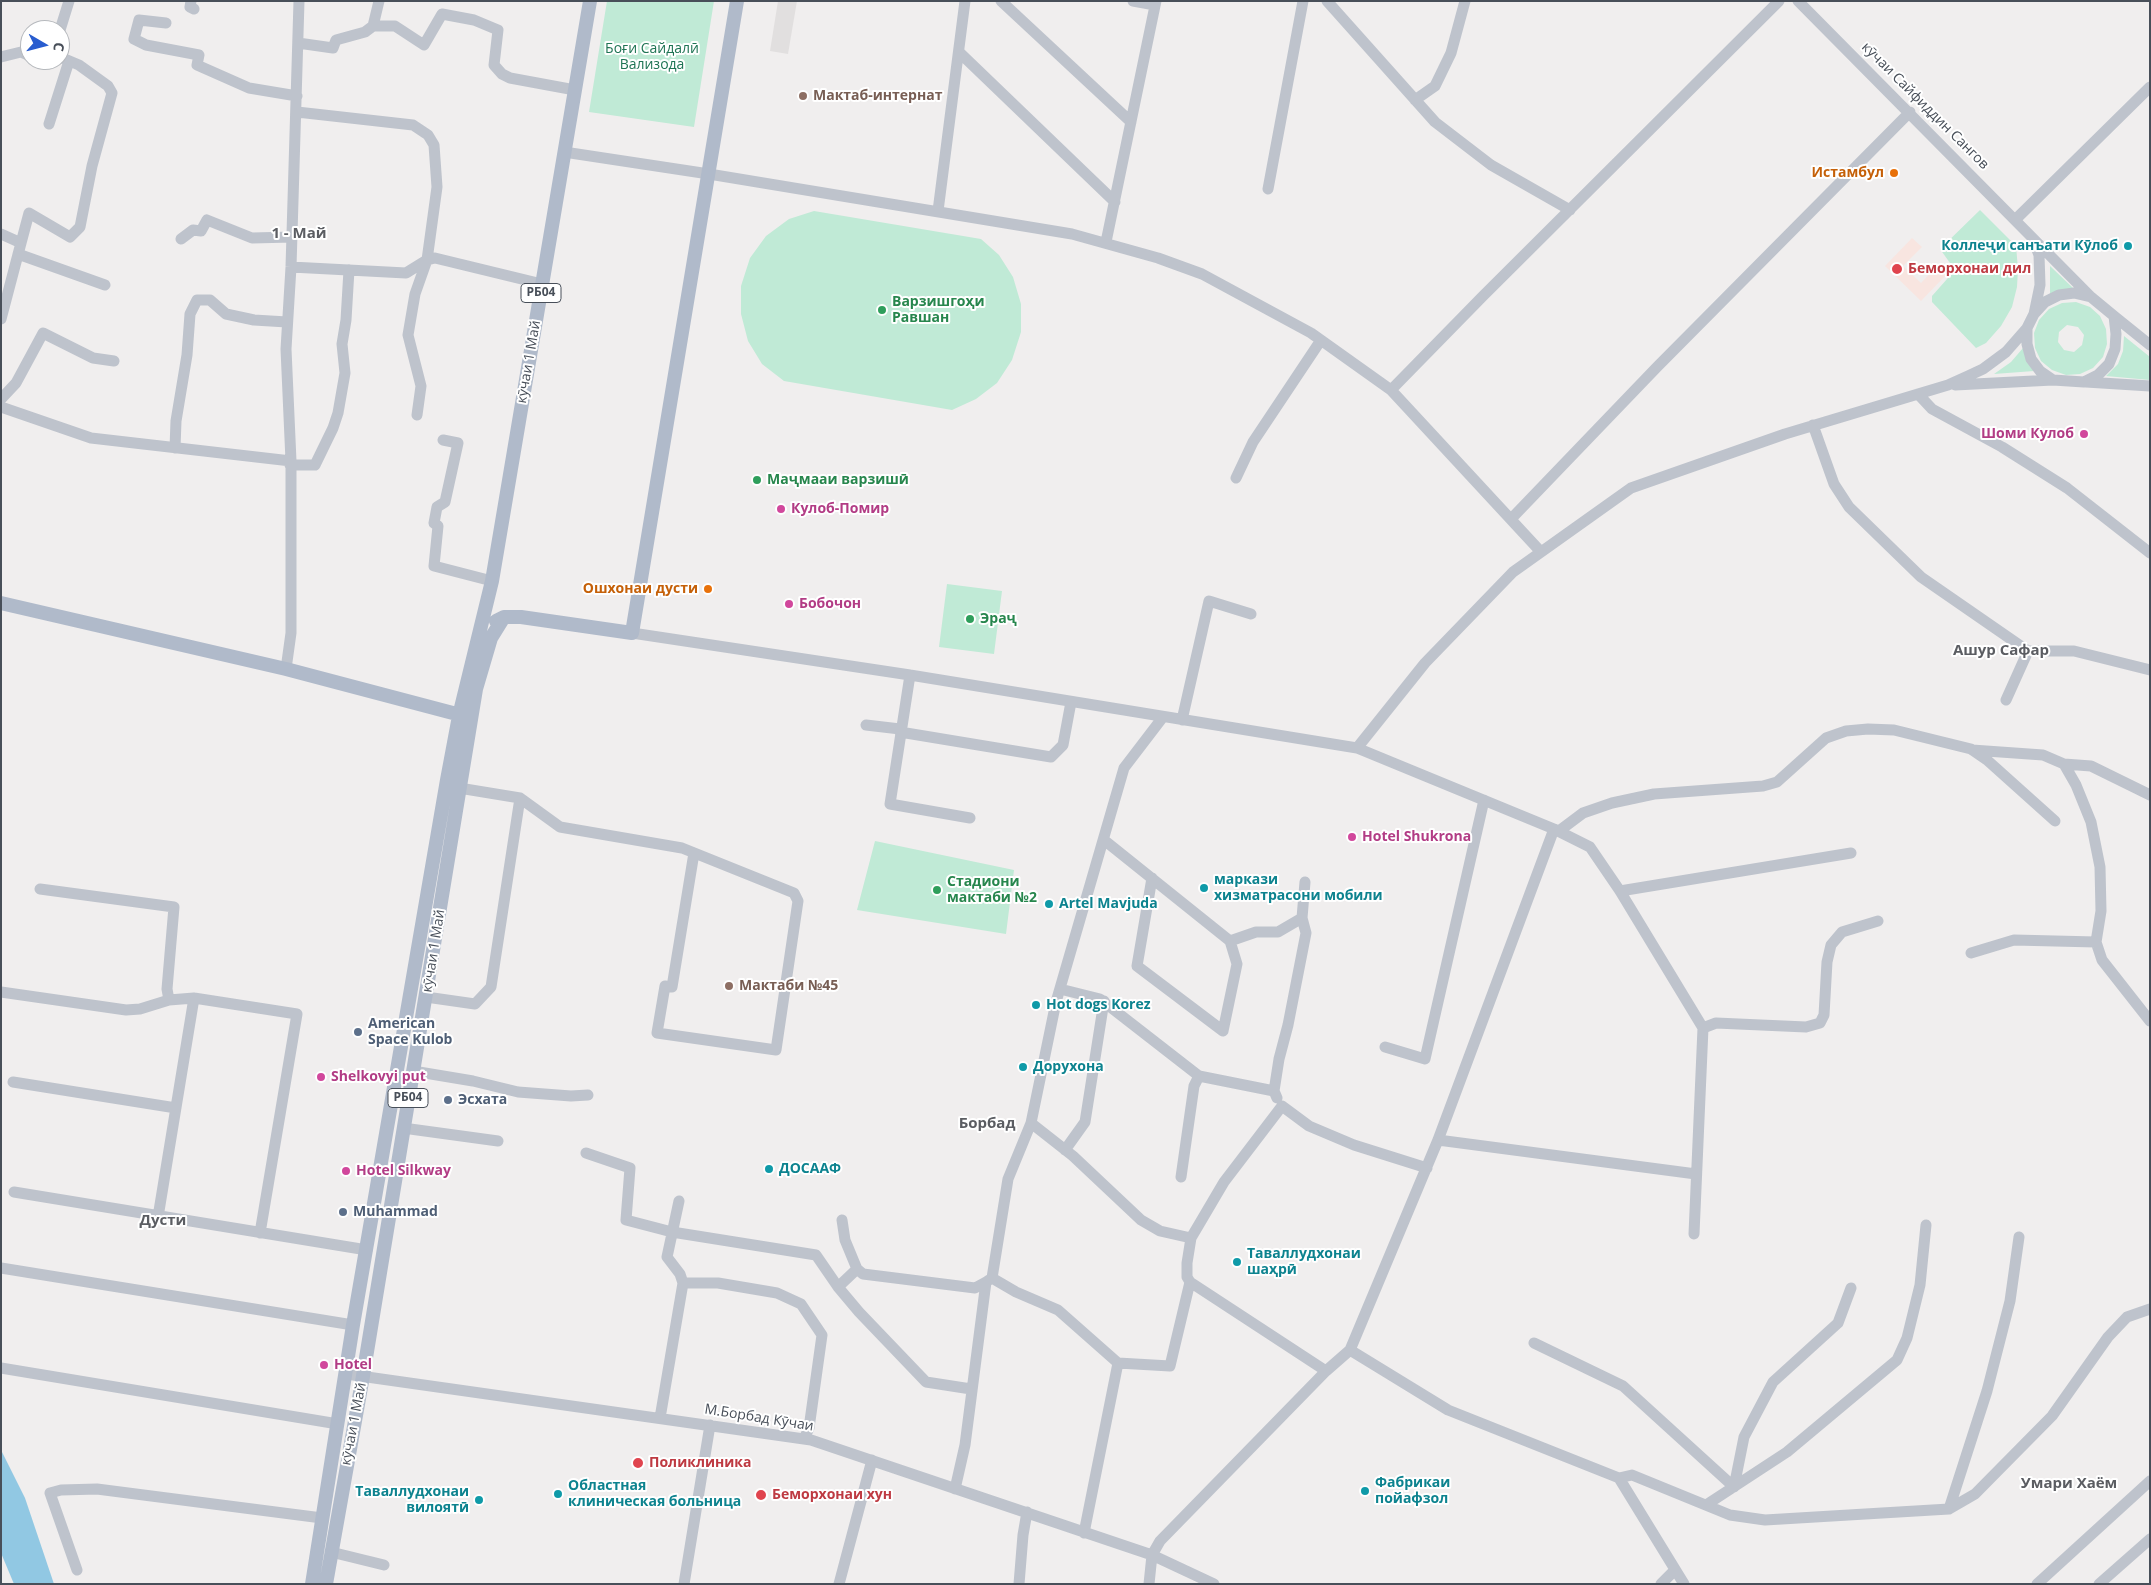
<!DOCTYPE html>
<meta charset="utf-8">
<style>
body{margin:0}
#map{position:relative;width:2151px;height:1585px;overflow:hidden;background:#f0eeee;font-family:"Open Sans",sans-serif}
canvas{display:block}
.frame{position:absolute;inset:0;border:2px solid #484f59;pointer-events:none}
.north{position:absolute;left:20px;top:20px;width:50px;height:50px;box-sizing:border-box;background:#fff;border:1px solid #b6b9bd;border-radius:50%;rotate:98deg;font-size:14px;font-weight:700;line-height:20px;text-align:center;color:#484f59}
.north::after{content:'';display:block;margin:auto;width:18px;height:22px;background:#295dcf;clip-path:polygon(50% 0,100% 100%,50% 72%,0 100%)}
</style>
<div id="map">
<canvas width="2151" height="1585"></canvas>
<div class="frame"></div>
<div class="north">С</div>
</div>
<script>
const context = document.querySelector('canvas').getContext('2d');
context.lineJoin = 'round';
function fill(path, color) { context.fillStyle = color; context.fill(path, 'evenodd'); }
const shape = rows => new Path2D(rows.map(r => 'M' + r).join(''));
function stroke(path, color, width, dash) { context.strokeStyle = color; context.lineWidth = width; context.lineCap = dash ? 'butt' : 'round'; context.setLineDash(dash || []); context.stroke(path); }
function drawText(font, color, halo, rows, align = 'center') {
  context.font = font + ' "Open Sans",sans-serif'; context.lineWidth = 4; context.setLineDash([]); context.textBaseline = 'middle'; context.strokeStyle = halo; context.fillStyle = color; for (const [text, x, y, turn = 0] of rows) {
    context.save(); context.translate(x, y); context.rotate((+turn || 0) * Math.PI / 180); context.textAlign = isNaN(turn) ? turn : align; if (halo) context.strokeText(text, 0, 0); context.fillText(text, 0, 0); context.restore();
  }
}
fill(shape([
 [778,1,797,1,788,54,770,51]
]), '#e1dfdf');
fill(shape([
 [1912,238,1922,247,1903,266,1921,283,1939,264,1948,273,1921,301,1885,266]
]), '#f8e5e0');
fill(shape([
 [607,1,714,1,694,127,589,112],
 [1980,210,2016,246,2018,269,2017,287,2012,307,2001,326,1986,343,1976,348,1932,302,1932,296,1955,270,1940,249],
 [814,211,981,239,999,255,1013,277,1021,304,1021,332,1012,360,997,383,976,399,952,410,784,381,762,364,748,341,741,314,741,286,750,258,766,236,789,219],
 [2050,266,2073,288,2050,294],
 [2076,302,2090,307,2100,316,2106,329,2107,344,2103,357,2093,368,2080,374,2066,375,2052,370,2041,361,2035,348,2034,333,2039,320,2049,309,2062,303],
 [2067,325,2078,327,2084,335,2082,345,2074,352,2064,350,2058,342,2059,332],
 [2124,336,2150,357,2150,380,2106,376,2118,364,2123,351],
 [2023,348,2034,371,1994,374,2011,362],
 [947,584,1002,591,994,654,939,647],
 [875,841,1014,870,1006,934,857,910]
]), '#c0ead6');
fill(shape([
 [1,1450,25,1498,54,1584,14,1584,1,1553]
]), '#91c8e3');
stroke(shape([
 [191,1,190,7,194,9],
 [1001,1,1131,122],
 [1133,1,1155,5],
 [1327,1,1435,122,1491,165,1570,210],
 [1798,1,2091,297],
 [166,23,139,20,134,39,146,45,199,55,197,65,249,88,297,96],
 [373,26,379,1],
 [60,30,69,1],
 [298,43,333,48,336,40,365,32,373,26,395,26,424,45,442,14,474,20,498,30,494,65,502,74,510,78,575,90],
 [959,52,1115,202],
 [1,57,21,52,30,56],
 [41,60,50,63,52,60],
 [1415,100,1435,86,1451,53,1465,1],
 [297,112,413,125,428,135,434,145,437,187,427,260,415,294,408,335,421,386,417,415],
 [49,124,69,61],
 [564,152,709,174,1072,234,1158,258,1202,274,1311,333,1391,390,1541,552],
 [1268,189,1303,1],
 [938,211,965,1],
 [2016,219,2150,87],
 [1,234,21,243,1,319],
 [181,239,193,230,201,231,207,220,252,238,292,237],
 [2033,239,2039,255,2040,285,2034,314],
 [1106,242,1156,1],
 [21,243,29,213,70,237,80,227,92,166,112,93,108,86,79,65,60,57],
 [18,254,105,285],
 [291,267,406,273,427,260,435,258,542,284],
 [2114,316,2150,345],
 [2086,382,2150,386],
 [1955,385,2053,380],
 [1391,390,1483,296,1779,1],
 [1918,394,1932,409,2002,447,2067,488,2150,553],
 [1,399,16,383,43,333,93,358,114,361],
 [1,407,91,438,291,461],
 [1813,425,1834,484,1849,507,1921,577,2028,651,2074,651,2150,670],
 [443,440,458,443,445,502,437,507,434,523,438,526,434,566,492,581],
 [175,448,176,421,187,355,190,314,197,300,210,300,226,314,254,320,287,322],
 [290,465,315,465,333,428,338,413,345,373,342,344,346,320,349,270],
 [1236,478,1253,442,1321,340],
 [1511,519,1657,367,1910,112],
 [632,633,910,675,1357,748,1425,663,1513,572,1631,488,1785,434,1948,385,1968,376,1983,369,2006,352,2027,328,2034,314,2045,302,2059,295,2074,293,2091,297,2114,316,2116,334,2115,349,2109,364,2098,375,2084,382,2053,380,2040,371,2031,359,2027,344,2027,328],
 [286,669,291,633,291,461,286,349,291,267,299,1],
 [910,675,890,804,970,818],
 [2006,700,2028,651],
 [1182,720,1209,601,1251,614],
 [866,725,900,729],
 [900,732,1051,757,1063,745,1071,702],
 [1972,750,2043,755,2064,764,2076,785,2091,822,2100,867,2101,911,2096,942,2102,960,2150,1021],
 [2064,764,2091,766,2150,795],
 [459,788,520,798,560,827,682,848,794,893,798,901,776,1050,657,1033,665,986,672,987,694,853],
 [1554,829,1590,847,1620,891,1703,1028,1694,1234],
 [1559,831,1583,813,1612,803,1654,794,1763,786,1777,782,1826,738,1846,731,1868,729,1894,730,1971,749,1987,760,2055,821],
 [1104,840,1230,941,1256,932,1278,932,1302,918],
 [1152,878,1137,966,1223,1031,1237,964,1230,941],
 [40,889,174,907,167,989,169,1000],
 [1620,891,1851,853],
 [1971,953,2014,940,2096,942],
 [1060,989,1100,999,1199,1076,1274,1091],
 [1,992,126,1010,140,1009,169,1000,194,998,297,1014,260,1233],
 [426,997,475,1004,491,987,520,798],
 [1703,1028,1716,1023,1806,1027,1820,1023,1824,1015,1827,962,1831,945,1842,932,1878,921],
 [1385,1047,1425,1059,1484,800],
 [413,1071,473,1081,518,1092,571,1096,588,1095],
 [13,1082,176,1108],
 [1277,1098,1274,1091,1279,1059,1288,1025,1306,933,1302,918,1305,882],
 [1031,1123,1073,1156,1141,1220,1160,1231,1191,1238],
 [403,1128,498,1141],
 [1438,1140,1696,1174],
 [1065,1150,1085,1122,1104,1001],
 [586,1153,630,1168,626,1220,672,1232,816,1255,838,1287,859,1312,926,1382,971,1389],
 [1181,1177,1194,1086,1199,1076],
 [14,1192,367,1250],
 [679,1201,667,1257,680,1274,683,1283],
 [158,1217,194,998],
 [842,1220,845,1240,857,1269,863,1274,975,1288,986,1282],
 [1,1268,353,1325],
 [992,1278,1016,1292,1058,1310,1118,1363],
 [1190,1282,1326,1371],
 [838,1287,857,1269],
 [1534,1343,1623,1386,1734,1487],
 [1350,1350,1448,1410,1619,1478,1684,1584],
 [1,1368,338,1424],
 [346,1374,811,1440,1152,1555,1214,1584],
 [660,1418,683,1283,718,1283,777,1293,801,1304,822,1335,809,1428,804,1439],
 [1619,1478,1632,1475,1730,1515,1765,1520,1949,1509,1975,1494,2052,1416,2108,1337,2127,1317,2150,1309],
 [1734,1487,1744,1437,1773,1382,1838,1323,1851,1288],
 [955,1489,965,1445,986,1282,992,1278,1008,1179,1031,1123,1056,1002,1124,768,1163,717],
 [1706,1505,1787,1452,1897,1360,1907,1338,1920,1285,1926,1225],
 [1949,1509,1987,1391,2010,1301,2019,1237],
 [1084,1533,1118,1363,1170,1366,1190,1282,1187,1277,1187,1263,1191,1238,1224,1182,1282,1106,1309,1126,1354,1145,1427,1168],
 [331,1552,384,1565],
 [77,1570,50,1493,61,1490,97,1489,322,1518],
 [684,1584,710,1425],
 [839,1584,872,1460],
 [1019,1584,1023,1535,1027,1512],
 [1149,1584,1152,1555,1160,1541,1326,1371,1350,1350,1438,1140,1554,829,1357,748],
 [1661,1584,1675,1570],
 [2037,1584,2150,1481],
 [2099,1584,2150,1539]
]), '#bec3cc', 11);
stroke(shape([
 [1,603,286,669,468,717],
 [496,621,504,617,521,617,632,633,737,1],
 [312,1584,353,1325,447,780,459,716,492,581,590,1],
 [326,1584,363,1376,476,689,491,638,504,617]
]), '#b0baca', 14);
for (const [x, y, r, color] of [
 [803,96,5,"#8d6e63"],
 [1894,173,5,"#e8710a"],
 [2128,246,5,"#0f9aa8"],
 [1897,269,6,"#e0444e"],
 [882,310,5,"#2e9e5b"],
 [2084,434,5,"#d1479c"],
 [757,480,5,"#2e9e5b"],
 [781,509,5,"#d1479c"],
 [708,589,5,"#e8710a"],
 [789,604,5,"#d1479c"],
 [970,619,5,"#2e9e5b"],
 [1352,837,5,"#d1479c"],
 [1204,888,5,"#0f9aa8"],
 [937,890,5,"#2e9e5b"],
 [1049,904,5,"#0f9aa8"],
 [729,986,5,"#8d6e63"],
 [1036,1005,5,"#0f9aa8"],
 [358,1032,5,"#5c6f8a"],
 [1023,1067,5,"#0f9aa8"],
 [321,1077,5,"#d1479c"],
 [448,1100,5,"#5c6f8a"],
 [769,1169,5,"#0f9aa8"],
 [346,1171,5,"#d1479c"],
 [343,1212,5,"#5c6f8a"],
 [1237,1262,5,"#0f9aa8"],
 [324,1365,5,"#d1479c"],
 [638,1463,6,"#e0444e"],
 [1365,1491,5,"#0f9aa8"],
 [558,1494,5,"#0f9aa8"],
 [761,1495,6,"#e0444e"],
 [479,1500,5,"#0f9aa8"]
]) { const dot = new Path2D(); dot.arc(x, y, r, 0, 2 * Math.PI); context.fillStyle = color; context.fill(dot); stroke(dot, '#fff', 2); }
for (const [x, y, w] of [
 [541,293,40],
 [408,1098,40]
]) { const box = new Path2D(); box.roundRect(x - w / 2, y - 9.5, w, 19, 4); context.fillStyle = '#fff'; context.fill(box); stroke(box, '#484f59', 1); }
drawText('bold 12px', '#484f59', null, [
 ["РБ04",541,293],
 ["РБ04",408,1098]
]);
drawText('14px', '#1f7454', '#fff', [
 ["Боғи Сайдалӣ",652,49],
 ["Вализода",652,65]
]);
drawText('bold 14px', '#785e54', '#fff', [
 ["Мактаб-интернат",813,96],
 ["Мактаби №45",739,986]
], 'left');
drawText('14px', '#484f59', '#fff', [
 ["кӯчаи Сайфиддин Сангов",1925,106,45],
 ["кӯчаи 1 Май",529,362,-80],
 ["кӯчаи 1 Май",434,951,-81],
 ["М.Борбад Кӯчаи",759,1418,9],
 ["кӯчаи 1 Май",354,1424,-79]
]);
drawText('bold 14px', '#c56008', '#fff', [
 ["Истамбул",1884,173],
 ["Ошхонаи дусти",698,589]
], 'right');
drawText('bold 14px', '#0d838f', '#fff', [
 ["Коллеҷи санъати Кӯлоб",2118,246,"right"],
 ["маркази",1214,880],
 ["хизматрасони мобили",1214,896],
 ["Artel Mavjuda",1059,904],
 ["Hot dogs Korez",1046,1005],
 ["Дорухона",1033,1067],
 ["ДОСААФ",779,1169],
 ["Таваллудхонаи",1247,1254],
 ["шаҳрӣ",1247,1270],
 ["Фабрикаи",1375,1483],
 ["пойафзол",1375,1499],
 ["Областная",568,1486],
 ["клиническая больница",568,1502],
 ["Таваллудхонаи",469,1492,"right"],
 ["вилоятӣ",469,1508,"right"]
], 'left');
drawText('bold 14px', '#be3a42', '#fff', [
 ["Беморхонаи дил",1908,269],
 ["Поликлиника",649,1463],
 ["Беморхонаи хун",772,1495]
], 'left');
drawText('bold 14px', '#27864d', '#fff', [
 ["Варзишгоҳи",892,302],
 ["Равшан",892,318],
 ["Маҷмааи варзишӣ",767,480],
 ["Эраҷ",980,619],
 ["Стадиони",947,882],
 ["мактаби №2",947,898]
], 'left');
drawText('bold 14px', '#b23c85', '#fff', [
 ["Шоми Кулоб",2074,434,"right"],
 ["Кулоб-Помир",791,509],
 ["Бобочон",799,604],
 ["Hotel Shukrona",1362,837],
 ["Shelkovyi put",331,1077],
 ["Hotel Silkway",356,1171],
 ["Hotel",334,1365]
], 'left');
drawText('bold 14px', '#4e5e75', '#fff', [
 ["American",368,1024],
 ["Space Kulob",368,1040],
 ["Эсхата",458,1100],
 ["Muhammad",353,1212]
], 'left');
drawText('bold 15px', '#5b5d62', '#fff', [
 ["1 - Май",299,234],
 ["Ашур Сафар",2001,651],
 ["Борбад",987,1124],
 ["Дусти",163,1221],
 ["Умари Хаём",2069,1484]
]);
</script>
